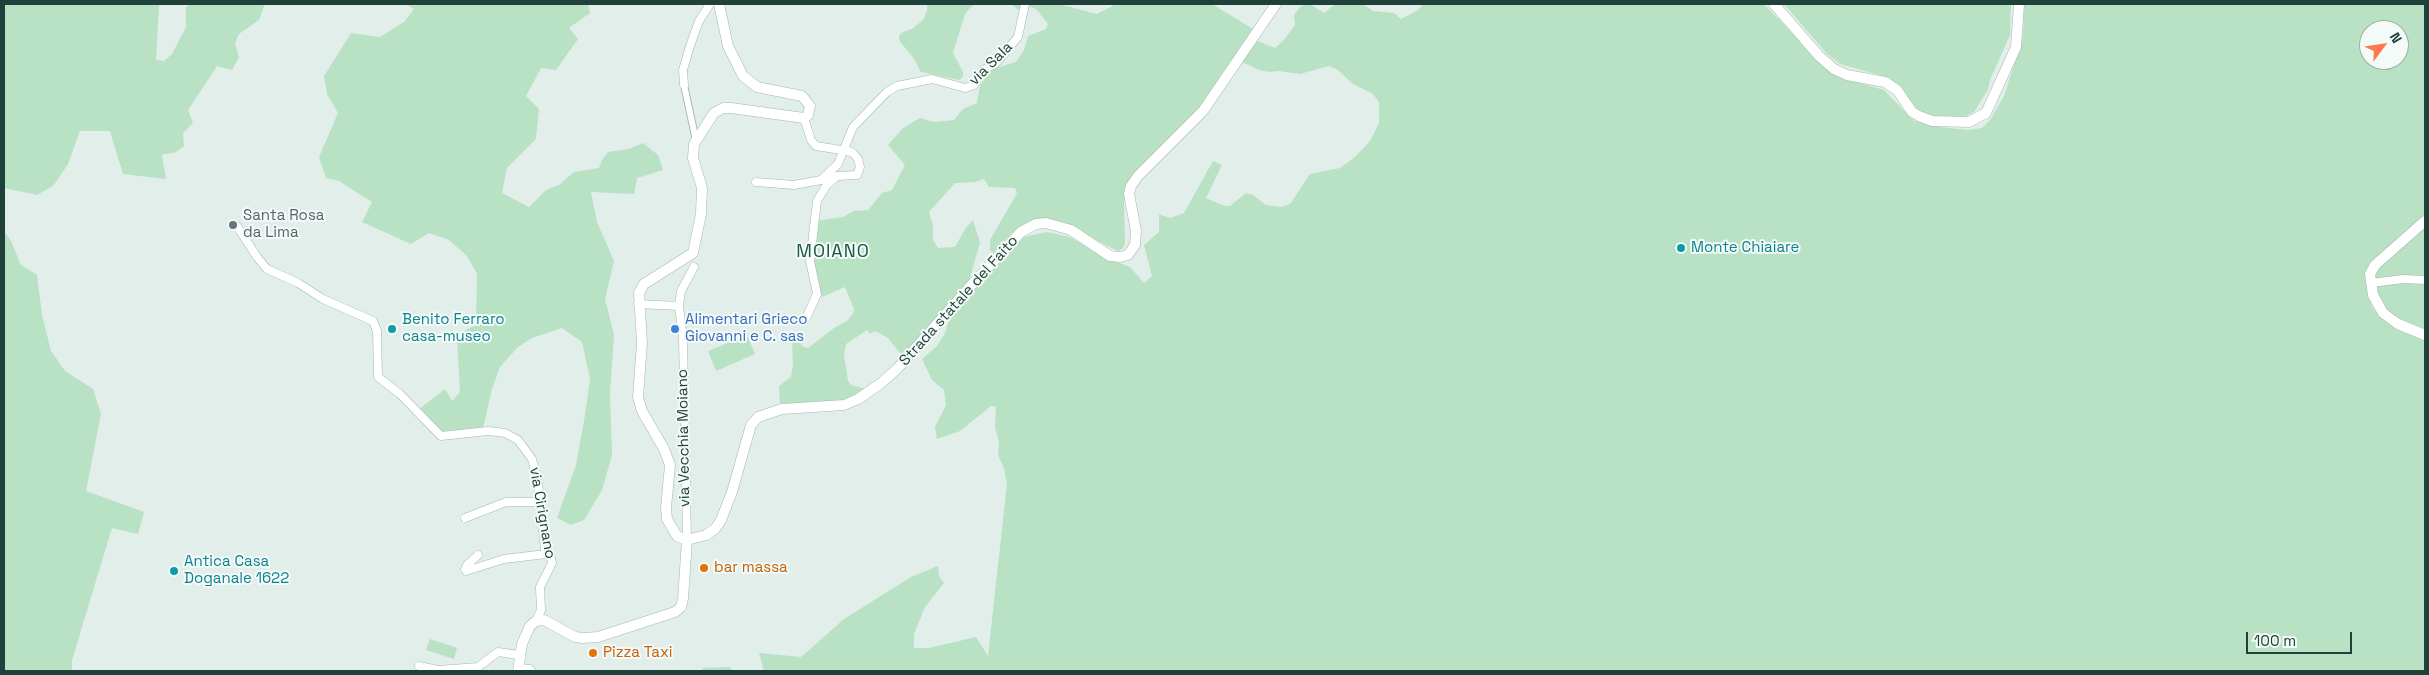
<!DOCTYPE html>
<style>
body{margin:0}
#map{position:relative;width:2429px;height:675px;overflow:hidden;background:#e2eee9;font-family:"Space Grotesk",sans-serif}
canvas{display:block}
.frame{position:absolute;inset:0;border:5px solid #204139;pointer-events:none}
.north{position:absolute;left:2359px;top:20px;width:50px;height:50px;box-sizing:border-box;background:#f3faf7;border:1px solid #9fb0ab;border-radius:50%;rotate:59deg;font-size:14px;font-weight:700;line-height:20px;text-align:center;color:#204139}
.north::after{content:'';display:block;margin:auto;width:18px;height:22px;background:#ff7b4f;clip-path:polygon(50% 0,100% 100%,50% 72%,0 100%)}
.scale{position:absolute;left:2246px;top:632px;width:106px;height:22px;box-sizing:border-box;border:2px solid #204139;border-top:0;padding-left:6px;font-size:15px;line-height:18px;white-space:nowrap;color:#204139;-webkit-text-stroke:4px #f3faf7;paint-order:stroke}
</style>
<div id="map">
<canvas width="2429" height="675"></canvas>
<div class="frame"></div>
<div class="north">N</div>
<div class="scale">100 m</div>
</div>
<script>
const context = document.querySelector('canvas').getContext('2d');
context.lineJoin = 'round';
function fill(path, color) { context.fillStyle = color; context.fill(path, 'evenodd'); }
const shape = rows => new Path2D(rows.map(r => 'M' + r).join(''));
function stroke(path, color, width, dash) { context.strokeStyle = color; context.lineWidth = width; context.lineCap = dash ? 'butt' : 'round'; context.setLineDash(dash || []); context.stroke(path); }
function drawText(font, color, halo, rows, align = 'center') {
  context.font = font + ' "Space Grotesk",sans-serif'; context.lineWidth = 4; context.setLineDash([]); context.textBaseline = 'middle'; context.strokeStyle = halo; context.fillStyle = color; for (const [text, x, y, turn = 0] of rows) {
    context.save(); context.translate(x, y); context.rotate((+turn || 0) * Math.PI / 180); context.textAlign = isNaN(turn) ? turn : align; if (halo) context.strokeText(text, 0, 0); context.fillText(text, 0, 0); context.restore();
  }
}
fill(shape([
 [4,4,159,4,156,60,164,61,172,54,186,27,186,7,189,4,263,4,264,6,259,20,239,34,235,43,239,57,232,70,217,66,188,110,193,123,183,133,184,146,176,152,162,155,166,179,123,174,110,131,80,131,68,164,53,186,37,195,4,188],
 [406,4,588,4,590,13,569,28,578,39,556,70,541,68,526,96,539,109,536,139,507,168,502,193,529,207,546,190,559,185,574,172,599,168,602,160,608,152,629,149,643,143,658,155,663,170,637,178,634,194,591,192,597,222,614,261,605,299,614,335,610,394,612,455,602,490,584,520,571,525,557,518,576,465,585,415,590,379,582,342,562,328,532,338,518,347,500,367,492,389,483,428,440,432,419,409,445,389,452,401,460,392,457,338,464,331,476,325,477,274,467,256,449,240,429,233,411,244,362,222,372,202,339,181,326,178,319,157,338,113,327,94,324,76,351,33,380,37,404,22,414,9],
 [927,4,974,4,965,14,953,53,963,72,963,77,959,80,921,72,914,59,899,40,899,36,903,32,912,29,923,20,927,11],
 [1012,4,1059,4,1097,14,1116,4,1212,4,1253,29,1193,117,1130,181,1124,202,1125,244,1122,249,1118,251,1056,221,1043,219,1027,223,1012,233,993,253,990,250,990,240,1012,202,1017,193,1015,188,989,187,984,179,975,182,955,183,929,212,933,225,933,240,938,248,955,247,965,229,973,220,980,243,969,281,903,357,888,338,875,331,870,334,867,330,846,344,844,355,848,381,851,385,866,389,847,400,780,404,779,386,791,377,793,364,792,338,797,339,803,347,808,348,834,328,847,321,853,314,854,309,845,287,822,297,810,272,816,221,843,217,854,211,868,210,882,193,892,190,905,165,888,145,903,128,920,118,934,122,954,120,963,109,977,103,980,85,992,69,1016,62,1024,50,1028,36,1046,29,1048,24,1037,10,1032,7,1017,9],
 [1306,4,1310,4,1324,13,1335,4,1363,4,1373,11,1394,13,1401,19,1418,10,1423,4,1764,4,1828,70,1839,77,1884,90,1914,121,1940,127,1968,130,1982,128,1990,120,2004,96,2023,37,2024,4,2425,4,2425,214,2371,262,2366,273,2369,296,2372,307,2380,317,2398,329,2425,340,2425,671,764,671,759,653,801,657,844,619,911,577,938,566,939,576,944,583,925,607,914,634,914,648,929,648,976,637,988,656,1007,484,1004,468,998,455,999,441,995,427,996,407,991,406,960,431,937,439,935,427,946,405,944,390,932,380,922,359,937,346,945,333,948,323,973,289,1024,237,1047,232,1070,237,1106,258,1130,267,1144,283,1152,276,1144,245,1159,232,1159,214,1170,218,1184,213,1213,161,1222,165,1206,198,1225,206,1230,206,1246,193,1253,195,1266,205,1281,207,1290,204,1310,174,1340,168,1356,156,1370,141,1379,123,1379,102,1373,94,1353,84,1338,70,1329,66,1300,74,1279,71,1269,72,1259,70,1242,62,1257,41,1275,48,1283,41,1295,25,1294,15,1300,7],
 [2369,30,2399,30,2399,60,2369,60],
 [1784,4,2011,4,2010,35,1990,80,1988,90,1974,112,1966,116,1941,118,1920,112,1890,78,1840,64,1827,54],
 [2425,226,2425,331,2400,321,2386,311,2377,294,2374,275,2378,267],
 [4,231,11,241,21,265,37,275,42,315,51,351,65,371,93,389,101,414,86,491,144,512,138,534,112,528,72,660,72,671,4,671],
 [747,335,755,354,716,371,708,351],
 [430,639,457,648,454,659,426,650],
 [730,667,732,671,703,671,702,668]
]), '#b9e1c4');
const pedestrian = shape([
 [684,85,695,136]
]);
const minor = shape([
 [684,85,683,70,690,46,699,21,710,4],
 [804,118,811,140,816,146,841,150,843,152],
 [756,182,794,185,821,180,838,164,853,127,887,92,897,86,932,79,965,88,974,85,983,70,995,64,1018,37,1025,4],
 [237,226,257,257,267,269,298,283,323,299,373,321,377,331,378,377,400,394,441,436,488,431,505,433,518,440,532,459,538,483,545,550,546,554,551,558,552,563,540,587,541,610,536,621],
 [2371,283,2403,279,2425,280],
 [638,304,679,306],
 [806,318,817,294,810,261,817,201,826,186,837,176,857,175,860,167,858,159,853,153,844,149],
 [465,518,506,502,540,502],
 [687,540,683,338,679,306,681,291,694,267],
 [478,555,467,565,465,569,466,571,504,559,546,554],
 [419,666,438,670,478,667,498,652,519,655],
 [518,668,530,669,531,671]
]);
const tertiary = shape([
 [719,4,728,46,743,76,757,87,802,96,810,106,808,115,804,118,731,108,723,108,714,113,694,144,693,158,702,188,701,214,693,253,644,284,639,293,642,343,638,397,642,411,664,449,670,465,666,508,667,519,677,536,687,540,706,535,715,529,721,520,732,492,751,425,758,417,782,409,844,405,858,399,880,384,897,369,975,281,1021,232,1036,224,1046,223,1071,230,1110,256,1120,257,1128,255,1135,245,1136,231,1129,194,1131,186,1138,176,1203,111,1276,4],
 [1774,4,1819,56,1834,69,1847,75,1885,82,1897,90,1912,112,1919,116,1932,121,1969,122,1986,113,2016,47,2019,4],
 [2425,221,2375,265,2370,274,2373,295,2383,313,2398,324,2425,335],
 [518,671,522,644,530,626,536,621,544,620,575,637,583,638,598,637,675,612,681,607,683,599,687,540]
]);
stroke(pedestrian, '#a4b7b1', 8);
stroke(minor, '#a4b7b1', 9);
stroke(tertiary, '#a4b7b1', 11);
stroke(pedestrian, '#fff', 6);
stroke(minor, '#fff', 8);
stroke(tertiary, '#fff', 10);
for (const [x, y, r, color] of [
 [233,225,5,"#6b7280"],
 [1681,248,5,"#0f9aa8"],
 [392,329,5,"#0f9aa8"],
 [675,329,5,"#3f7fe0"],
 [704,568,5,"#e8710a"],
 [174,571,5,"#0f9aa8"],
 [593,653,5,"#e8710a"]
]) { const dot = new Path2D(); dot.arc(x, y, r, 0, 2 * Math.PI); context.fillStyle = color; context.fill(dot); stroke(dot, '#f3faf7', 2); }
drawText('15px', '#204139', '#f3faf7', [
 ["via Sala",991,64,-45],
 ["Strada statale del Faito",959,301,-48],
 ["via Vecchia Moiano",684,438,-91],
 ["via Cirignano",542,513,80]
]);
drawText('15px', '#5b616d', '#f3faf7', [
 ["Santa Rosa",243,216],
 ["da Lima",243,233]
], 'left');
drawText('15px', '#0d838f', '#f3faf7', [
 ["Monte Chiaiare",1691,248],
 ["Benito Ferraro",402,320],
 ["casa-museo",402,337],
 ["Antica Casa",184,562],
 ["Doganale 1622",184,579]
], 'left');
drawText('15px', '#366cbe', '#f3faf7', [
 ["Alimentari Grieco",685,320],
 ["Giovanni e C. sas",685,337]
], 'left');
drawText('15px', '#c56008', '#f3faf7', [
 ["bar massa",714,568],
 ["Pizza Taxi",603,653]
], 'left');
context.letterSpacing = '1px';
drawText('18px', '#195648', '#f3faf7', [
 ["MOIANO",833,252]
]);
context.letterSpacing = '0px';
</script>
